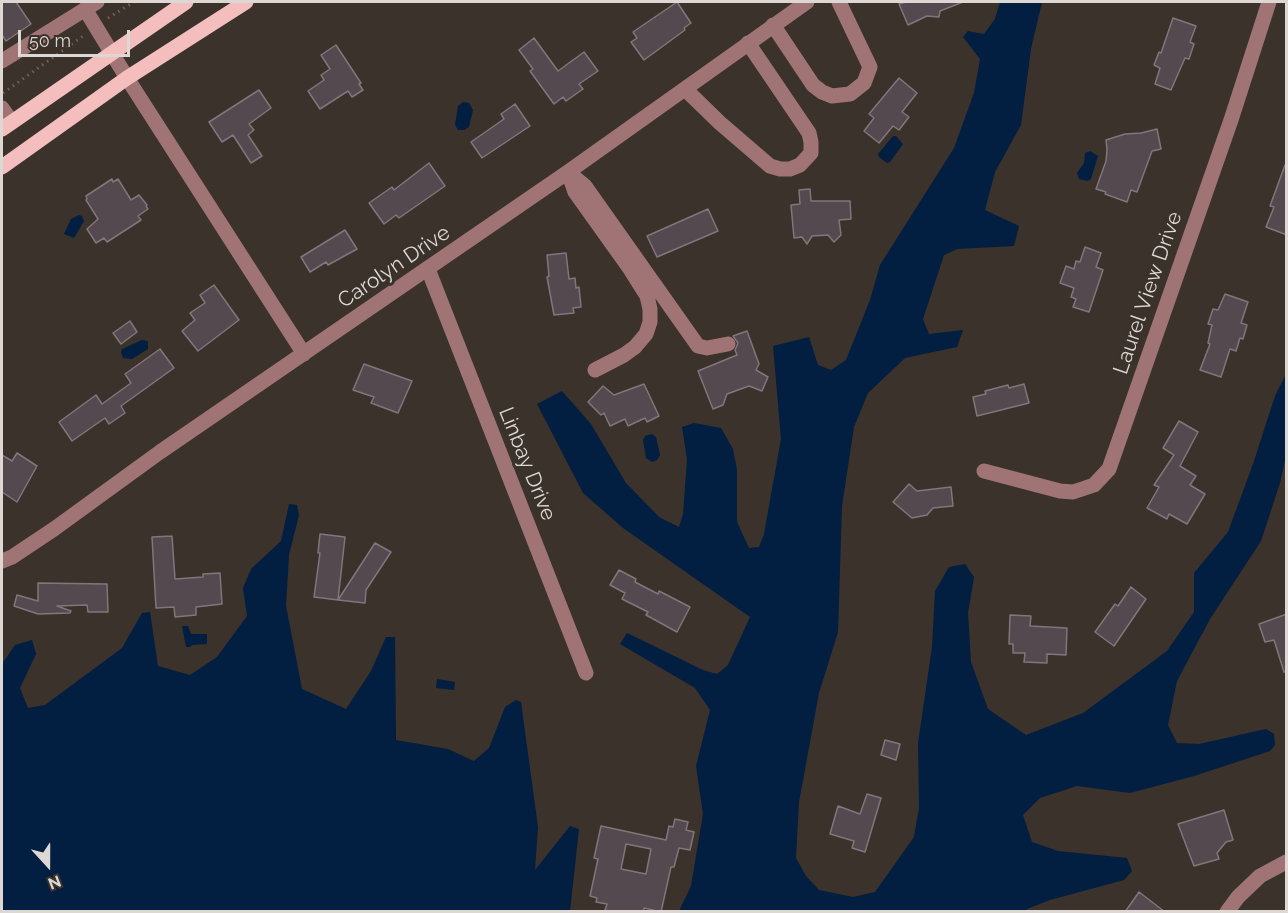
<!DOCTYPE html>
<style>
body{margin:0}
#map{position:relative;width:1288px;height:913px;overflow:hidden;background:#3a322b;font-family:Raleway,sans-serif}
canvas{display:block}
.frame{position:absolute;inset:0;border:3px solid #ded8d4;pointer-events:none}
.north{position:absolute;left:18px;top:835px;width:60px;height:60px;-webkit-text-stroke:4px #3a322b;paint-order:stroke;rotate:159deg;font-size:16px;font-weight:700;line-height:24px;text-align:center;color:#ded8d4}
.north::after{content:'';display:block;margin:auto;width:21px;height:27px;background:#ded8d4;clip-path:polygon(50% 0,100% 100%,50% 72%,0 100%)}
.scale{position:absolute;left:18px;top:30px;width:112px;height:27px;box-sizing:border-box;border:3px solid #ded8d4;border-top:0;padding-left:8px;font-size:18px;line-height:21px;white-space:nowrap;color:#ded8d4;-webkit-text-stroke:4px #3a322b;paint-order:stroke}
</style>
<div id="map">
<canvas width="1288" height="913"></canvas>
<div class="frame"></div>
<div class="north">N</div>
<div class="scale">50 m</div>
</div>
<script>
const context = document.querySelector('canvas').getContext('2d');
context.lineJoin = 'round';
function fill(path, color) { context.fillStyle = color; context.fill(path, 'evenodd'); }
const shape = rows => new Path2D(rows.map(r => 'M' + r).join(''));
function stroke(path, color, width, dash) { context.strokeStyle = color; context.lineWidth = width; context.lineCap = dash ? 'butt' : 'round'; context.setLineDash(dash || []); context.stroke(path); }
function drawText(font, color, halo, rows, align = 'center') {
  context.font = font + ' Raleway,sans-serif'; context.lineWidth = 6; context.setLineDash([]); context.textBaseline = 'middle'; context.strokeStyle = halo; context.fillStyle = color; for (const [text, x, y, turn = 0] of rows) {
    context.save(); context.translate(x, y); context.rotate((+turn || 0) * Math.PI / 180); context.textAlign = isNaN(turn) ? turn : align; if (halo) context.strokeText(text, 0, 0); context.fillText(text, 0, 0); context.restore();
  }
}
fill(shape([
 [1000,2,1042,2,1031,49,1021,125,995,172,985,210,1019,226,1014,246,957,249,944,255,923,319,929,334,963,330,957,347,905,358,868,393,854,427,842,506,838,632,819,693,799,802,796,858,806,876,819,890,853,897,875,892,914,837,919,808,918,743,932,647,935,591,949,567,965,564,974,577,968,613,971,662,988,709,1026,735,1083,713,1167,651,1194,612,1194,573,1228,532,1253,464,1275,396,1286,374,1286,456,1280,483,1261,541,1210,619,1177,681,1168,725,1177,743,1199,744,1266,729,1274,734,1275,745,1270,751,1194,776,1130,793,1077,786,1040,798,1023,815,1032,842,1058,851,1127,858,1132,871,1124,880,1050,900,1027,909,1026,911,679,911,691,886,703,814,696,766,710,710,695,688,620,644,627,633,703,670,717,674,728,665,750,617,623,528,583,493,537,404,562,391,591,424,626,483,659,517,679,527,683,514,687,459,682,427,694,423,721,428,733,449,737,470,737,522,749,548,759,547,764,534,781,439,773,346,809,337,818,365,831,370,846,360,870,300,880,265,954,148,974,93,980,59,963,37,968,31,984,34,995,19],
 [463,102,469,103,473,110,469,127,464,130,458,130,455,125,458,106],
 [893,136,896,136,903,144,890,162,887,163,879,157,878,154],
 [1090,151,1098,156,1091,179,1088,181,1079,179,1077,173,1084,163,1085,153],
 [79,215,82,216,84,221,74,238,64,234,71,219],
 [142,340,148,341,148,349,132,359,123,358,121,352,122,349],
 [652,434,656,437,660,455,657,460,652,462,646,458,643,440,645,436],
 [289,504,297,505,299,515,289,555,286,606,302,689,346,709,371,671,386,637,395,637,396,740,448,749,474,761,489,748,505,707,516,700,521,702,538,827,535,870,570,826,579,829,570,911,2,911,2,664,15,645,32,640,36,654,20,688,28,708,45,705,122,648,142,613,150,612,158,666,190,675,217,657,247,616,243,588,251,569,281,541],
 [182,626,188,626,191,634,207,634,207,644,192,645,190,647,186,647],
 [437,679,455,682,454,690,436,688]
]), '#021e41');
const building = shape([
 [2,2,16,2,31,24,6,41,2,35,2,2],
 [677,2,691,23,684,28,685,30,644,60,631,42,637,38,633,32,677,2],
 [906,2,963,2,940,11,939,17,927,16,908,25,899,4,906,2],
 [1173,18,1196,26,1190,42,1194,44,1189,59,1185,58,1171,90,1155,84,1160,68,1154,65,1159,52,1161,53,1173,18],
 [534,38,558,71,584,52,598,71,579,84,583,89,566,101,563,97,554,104,530,71,533,69,519,50,534,38],
 [336,45,361,83,359,84,363,90,352,97,348,91,320,109,308,91,324,80,321,75,330,69,321,55,336,45],
 [899,78,917,93,902,112,909,117,899,130,893,126,879,143,864,131,874,118,869,114,899,78],
 [259,90,271,108,249,124,254,130,248,135,262,156,251,163,233,135,222,142,209,122,259,90],
 [515,104,530,126,482,158,471,142,504,119,501,114,515,104],
 [1157,129,1161,149,1152,151,1137,192,1131,190,1127,202,1105,194,1106,192,1096,189,1106,161,1107,150,1106,140,1125,134,1141,133,1157,129],
 [429,163,445,186,399,218,396,215,384,224,369,203,392,187,394,190,429,163],
 [1285,165,1287,165,1287,235,1266,227,1274,207,1270,206,1285,165],
 [112,179,113,182,118,179,131,200,139,195,147,205,146,206,148,209,138,216,141,220,107,242,104,238,96,243,87,229,98,219,86,200,87,199,86,196,112,179],
 [810,189,811,201,850,201,851,219,839,220,841,235,834,242,828,235,812,236,807,244,802,237,794,238,791,205,800,204,799,190,810,189],
 [708,209,718,231,657,257,647,236,708,209],
 [345,230,357,249,328,265,326,262,310,272,301,257,345,230],
 [1085,247,1101,253,1096,267,1103,270,1089,312,1073,307,1076,299,1071,297,1074,288,1060,283,1066,266,1074,269,1076,261,1080,262,1085,247],
 [566,253,569,279,575,278,576,288,579,287,581,307,573,308,574,313,554,315,547,277,549,276,547,255,566,253],
 [214,285,239,320,198,351,182,331,195,320,190,313,205,303,200,295,214,285],
 [1225,294,1248,302,1241,323,1247,325,1243,339,1240,338,1236,351,1230,349,1221,377,1200,370,1210,344,1208,343,1212,325,1208,324,1213,309,1218,310,1225,294],
 [130,321,137,332,121,344,113,333,130,321],
 [747,331,759,364,756,370,768,377,762,391,749,386,727,394,723,405,713,409,698,371,737,355,735,350,738,343,733,336,747,331],
 [160,349,174,368,121,406,125,413,109,424,105,418,72,441,59,422,96,395,102,404,131,383,125,374,160,349],
 [364,364,412,381,398,413,371,403,374,397,353,390,364,364],
 [644,384,659,416,647,422,645,418,628,426,625,419,610,426,604,413,601,415,588,402,603,386,614,395,644,384],
 [1024,384,1029,403,977,416,973,397,986,394,985,391,1008,385,1009,388,1024,384],
 [1179,421,1198,432,1180,466,1196,476,1190,485,1205,494,1187,524,1169,514,1167,519,1147,508,1159,487,1154,485,1174,455,1163,448,1179,421],
 [17,453,37,466,17,502,2,492,2,455,12,461,17,453],
 [909,484,917,491,951,487,953,506,933,508,927,515,912,518,893,502,909,484],
 [320,534,345,537,338,600,314,597,320,553,318,553,320,534],
 [172,536,175,579,203,577,203,574,220,573,222,604,196,607,196,615,175,617,174,607,156,608,152,537,172,536],
 [375,543,391,552,366,590,365,603,338,600,375,543],
 [619,570,636,579,635,582,658,594,659,591,690,607,677,632,646,615,648,612,622,599,625,593,610,585,619,570],
 [38,583,107,584,108,612,88,612,87,605,57,606,71,611,70,613,38,614,14,606,17,595,38,601,38,583],
 [1131,587,1146,599,1114,646,1095,632,1115,604,1118,606,1131,587],
 [1287,614,1287,672,1284,672,1274,640,1265,642,1259,624,1287,614],
 [1010,615,1031,616,1030,626,1067,628,1066,655,1047,654,1047,663,1024,662,1025,653,1013,653,1013,644,1009,644,1010,615],
 [885,740,900,744,896,760,881,755,885,740],
 [867,794,881,798,865,852,852,848,854,841,830,834,838,806,860,814,867,794],
 [1224,810,1233,840,1226,842,1217,853,1219,859,1194,866,1178,824,1224,810],
 [675,819,688,822,686,830,694,832,690,850,679,848,674,867,671,867,661,912,644,908,643,912,613,912,605,910,607,904,596,902,597,898,590,896,598,859,594,858,601,826,666,840,669,826,673,827,675,819],
 [626,844,651,849,646,874,621,869,626,844],
 [1139,892,1165,912,1125,912,1139,892]
]);
fill(building, '#53494e');
stroke(building, '#81767b', 1.5);
stroke(shape([
 [108,18,134,2],
 [3,93,86,34]
]), '#6c645e', 3, [1.5, 4.5]);
stroke(shape([
 [85,9,127,78,304,354],
 [773,25,813,85,822,92,832,96,850,94,864,83,870,67,839,2],
 [2,61,97,2],
 [685,89,720,123,770,166,780,169,790,169,800,165,811,153,811,142,809,133,748,43],
 [2,108,12,122],
 [568,172,575,192,630,269,647,296,650,309,650,322,646,334,635,347,624,355,595,370],
 [568,172,585,186,698,346,707,348,728,344],
 [428,269,586,673],
 [984,471,1060,491,1073,492,1094,485,1109,469,1231,120,1269,2],
 [2,561,12,557,54,529,160,452,568,172,807,2],
 [1227,912,1238,897,1260,876,1286,862]
]), '#a07474', 15);
stroke(shape([
 [2,129,186,2],
 [2,167,127,78,246,2]
]), '#f5bebe', 15);
drawText('21px', '#ded8d4', '#3a322b', [
 ["Carolyn Drive",394,267,-34],
 ["Laurel View Drive",1148,293,-71],
 ["Linbay Drive",527,464,68]
]);
</script>
